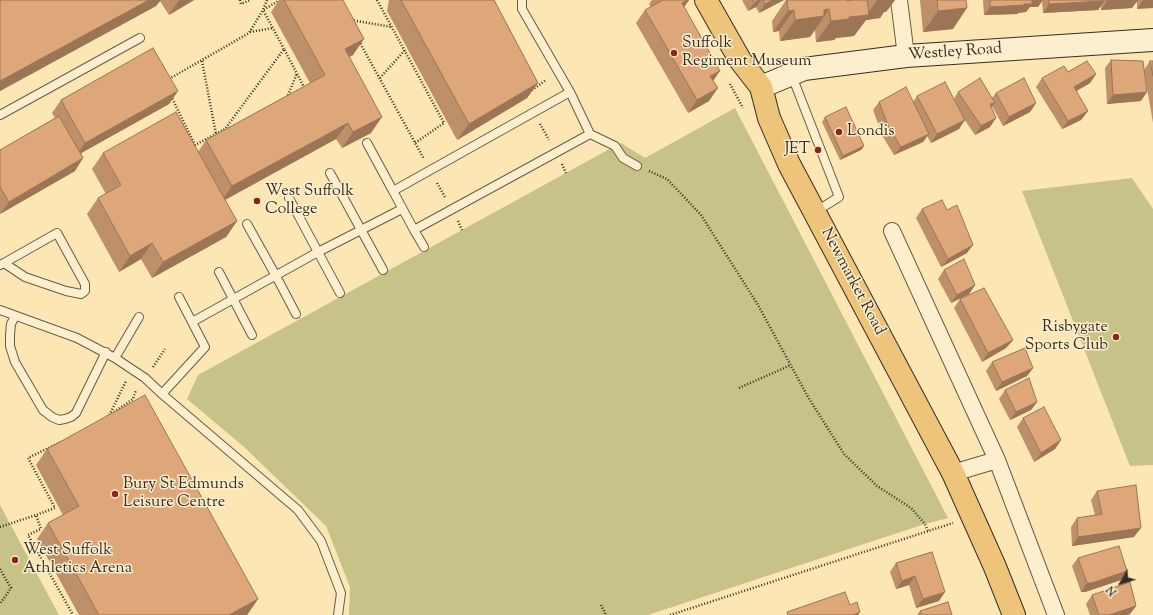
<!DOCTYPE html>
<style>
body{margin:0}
#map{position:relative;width:1153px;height:615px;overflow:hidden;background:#fce6b4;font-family:"Sorts Mill Goudy",serif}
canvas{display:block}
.north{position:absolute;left:1101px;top:563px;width:40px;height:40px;-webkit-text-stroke:3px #fdefce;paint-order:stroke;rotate:231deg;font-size:11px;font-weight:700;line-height:16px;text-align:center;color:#372c24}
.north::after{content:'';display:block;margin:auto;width:14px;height:18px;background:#372c24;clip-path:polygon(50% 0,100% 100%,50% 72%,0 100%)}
</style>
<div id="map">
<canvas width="1153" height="615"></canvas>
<div class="north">N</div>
</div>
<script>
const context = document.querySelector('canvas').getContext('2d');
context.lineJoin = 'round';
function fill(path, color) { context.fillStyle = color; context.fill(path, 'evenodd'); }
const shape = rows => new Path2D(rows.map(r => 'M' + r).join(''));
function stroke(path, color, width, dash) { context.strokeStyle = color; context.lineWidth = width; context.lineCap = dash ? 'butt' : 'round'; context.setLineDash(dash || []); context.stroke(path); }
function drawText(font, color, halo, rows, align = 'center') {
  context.font = font + ' "Sorts Mill Goudy",serif'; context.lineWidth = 3; context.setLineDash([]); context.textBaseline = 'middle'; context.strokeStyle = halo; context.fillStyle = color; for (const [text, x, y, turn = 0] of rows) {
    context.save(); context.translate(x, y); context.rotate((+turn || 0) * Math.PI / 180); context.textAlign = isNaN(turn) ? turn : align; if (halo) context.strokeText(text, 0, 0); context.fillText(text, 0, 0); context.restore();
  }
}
fill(shape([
 [735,108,948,518,925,524,648,615,349,615,350,587,326,526,243,446,187,399,198,375,615,146,621,143,645,158],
 [1132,178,1153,209,1153,465,1130,466,1022,191],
 [0,505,59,615,0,615]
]), '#c7c388');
const lane = shape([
 [522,0,522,9,570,92,590,134,414,230,393,191,570,92],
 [792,76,839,197,815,212],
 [0,115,140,38],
 [590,134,615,146,623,158,637,166],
 [367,143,393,191],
 [330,173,383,270],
 [289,198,340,293],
 [247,224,276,276,296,314],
 [414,230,424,247],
 [0,265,4,263,25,277,66,291,81,294,85,291,85,284,57,233,4,263],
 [219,272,252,335],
 [179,297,192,322],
 [0,310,77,338,115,358,145,378,162,394,298,510,321,541,341,593,338,615],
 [15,316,11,324,10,335,10,346,15,362,43,410,52,417,59,420,65,419,71,417,76,413,106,352],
 [115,358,139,317],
 [162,394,205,347,192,322,318,252,402,209]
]);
const street = shape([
 [899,0,906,56],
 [892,231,997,460,1056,615],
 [953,473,997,460]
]);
const secondary = shape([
 [761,87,804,69,906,56,1153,40]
]);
const primary = shape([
 [706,0,740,60,761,87,769,118,789,164,953,473,995,567,1014,615]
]);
stroke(lane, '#685a48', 10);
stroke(street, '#685a48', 18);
stroke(secondary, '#372c24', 24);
stroke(primary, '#372c24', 24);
stroke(shape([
 [240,0,241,4,250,0],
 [267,0,263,10,284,49],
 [377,0,444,123,415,143],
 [351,20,392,27],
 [250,32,273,28],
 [359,41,424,159],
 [202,61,216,134],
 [380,78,405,50],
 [169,79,249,33,263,10,280,0],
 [730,84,743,108],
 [532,90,546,80],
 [171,96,195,145,225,129,284,49,305,89],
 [287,98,297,73],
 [540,124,549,140],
 [562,164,566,173],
 [649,171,667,179,701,215,758,305,808,397,844,454,877,486,911,508,925,524,928,531],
 [437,183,445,197],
 [458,221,462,230],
 [153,367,165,349],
 [739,388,791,365],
 [114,412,133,399,136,390],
 [107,417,110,414,126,381],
 [63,441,28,458,55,508,36,515,41,529,28,535,73,615],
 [0,527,36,515],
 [0,569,11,588,0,604],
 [601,605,606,615],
 [670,615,953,523]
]), '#372c24', 2.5, [1, 2]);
stroke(lane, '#fdefce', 8);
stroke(street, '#fdefce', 16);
stroke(secondary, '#fdefce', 22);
stroke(primary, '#eec37a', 22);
fill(shape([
 [0,0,194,0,169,15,160,1,156,6,0,91],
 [279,0,343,0,353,55,349,57,371,133,342,148,336,139,225,200,237,221,226,237,152,278,141,259,119,272,87,214,98,198,106,194,92,169,103,153,198,152,206,140,310,83,271,12],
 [389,0,494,0,538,83,527,98,457,140,387,11],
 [652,0,689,0,684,7,713,81,709,101,688,113,636,23,645,10,651,7,649,4],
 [742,0,784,0,759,13,756,7,748,11],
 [786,0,895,0,886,12,884,12,880,18,866,20,854,36,836,38,834,40,816,42,815,30,810,37,780,41,779,31,773,32,772,21],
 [920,0,966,0,953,29,923,32],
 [983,0,1153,0,1137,9,1137,1,1132,8,1101,10,1101,6,1098,10,1043,13,1042,1,1038,7,1030,7,1026,12,1018,13,1018,14,984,15],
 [1111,60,1141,101,1107,104,1105,68],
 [1150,61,1153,61,1153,123,1144,70],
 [1068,72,1096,74,1090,83,1076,91,1088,111,1081,120,1062,129,1036,87,1042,78],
 [178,91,169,104,81,153,83,158,75,171,0,214,0,150,55,118,52,113,61,100],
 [958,92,992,98,996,93,1036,103,1030,112,1003,126,992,106,992,108,990,127,975,135,964,119,959,129,931,143,927,136,923,142,894,155,883,137,873,110,879,102,913,102,917,96,954,99],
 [825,117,864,146,861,150,840,160,822,122],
 [922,209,947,210,967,253,941,267,916,218],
 [944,270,975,285,969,294,951,303,938,279],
 [960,299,1013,340,1006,348,982,362,954,308],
 [992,362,1033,368,1027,376,996,391,986,371],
 [1005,390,1037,402,1031,410,1010,420,999,399],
 [1023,418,1061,440,1055,449,1034,462,1017,427],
 [47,449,258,599,247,615,79,615,37,539,48,523,63,515,36,465],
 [1097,491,1134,537,1072,546,1071,527,1077,518,1095,515,1091,500],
 [932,552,939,601,916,608,909,585,896,589,890,572,896,563],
 [1078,558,1121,580,1085,592,1081,592,1072,566],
 [1092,595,1136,606,1130,614,1127,615,1090,615,1086,604],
 [920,611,952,615,917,615]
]), '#be9069');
fill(shape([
 [149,0,161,0,156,6,0,91,0,81],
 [179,0,194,0,169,15],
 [687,0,689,0,682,10,682,3],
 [759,0,761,0,756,7,748,11,754,3],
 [773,0,784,0,759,13,765,4],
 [877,0,895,0,886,12,884,12,880,18,866,20,854,36,836,38,834,40,816,42,831,21,849,17,867,15],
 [1031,0,1043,0,1038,7,1030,7,1026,12,1018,13,1018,14,984,15,990,7,1024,4],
 [1138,0,1132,8,1101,10,1107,1],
 [1143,0,1153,0,1153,8,1137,9],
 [1104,1,1098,10,1043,13,1049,4],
 [967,8,953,29,923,32,938,11],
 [829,9,810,37,780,41,795,20,824,10],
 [794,10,779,31,773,32,788,11],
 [364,39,353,55,334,65,345,49],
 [720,71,711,84,710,76],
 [1096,74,1090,83,1068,96,1074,87],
 [538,83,527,98,457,140,469,124],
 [718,88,709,101,688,113,697,100],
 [178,91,169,104,76,156,85,143],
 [1147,92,1141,101,1107,104,1113,95],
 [995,103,989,111,990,104],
 [1036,103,1030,112,1003,126,1009,117],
 [1088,111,1081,120,1062,129,1068,121],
 [382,117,371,133,342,148,353,132],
 [996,118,990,127,975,135,981,126],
 [965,120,959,129,931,143,937,134],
 [348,123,336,139,221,202,232,186],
 [929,134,923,142,894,155,901,147],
 [864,146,861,150,840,160,843,156],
 [83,158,75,171,0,214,9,202],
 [237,221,226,237,152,278,163,262],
 [152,243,141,259,119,272,130,256],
 [973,245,967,253,941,267,948,259],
 [975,285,969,294,951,303,957,295],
 [1013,340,1006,348,982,362,988,353],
 [1033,368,1027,376,996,391,1002,382],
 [1037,402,1031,410,1010,420,1016,412],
 [1061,440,1055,449,1034,462,1041,453],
 [1141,528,1134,537,1072,546,1078,537],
 [1127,571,1121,580,1085,592,1081,592,1087,583],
 [915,576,909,585,896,589,902,581],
 [945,592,939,601,916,608,923,599],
 [258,599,247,615,229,615],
 [1136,606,1130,614,1127,615,1109,615],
 [860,612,858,615,853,615]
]), '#9b7555');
const building = shape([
 [0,0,149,0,0,81,0,0],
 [284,0,343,0,364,39,345,49,382,117,353,132,348,123,232,186,206,140,325,75,284,0],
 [401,0,494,0,538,83,469,124,401,0],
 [663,0,687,0,682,3,720,71,710,76,718,88,697,100,645,10,663,0],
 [752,0,759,0,754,3,752,0],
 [763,0,773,0,765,4,763,0],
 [787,0,847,0,847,1,853,0,867,0,869,15,849,17,849,19,831,21,829,9,824,10,824,16,795,20,794,10,788,11,787,0],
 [937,0,966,0,967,8,938,11,937,0],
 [990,0,1032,0,1032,4,1024,4,1024,5,990,7,990,0],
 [1049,0,1104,0,1104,1,1049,4,1049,0],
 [1107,0,1132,0,1107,1,1107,0],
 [153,48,178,91,85,143,61,100,153,48],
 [1111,60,1143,61,1147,92,1113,95,1111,60],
 [1087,61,1096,74,1074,87,1088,111,1068,121,1042,78,1064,66,1068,72,1087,61],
 [1150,61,1153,61,1153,76,1150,61],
 [980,78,995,103,990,104,996,118,981,126,958,92,980,78],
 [1024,78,1036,103,1009,117,996,93,1024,78],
 [945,82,965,120,937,134,917,96,945,82],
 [906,87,929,134,901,147,889,128,879,102,906,87],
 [846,107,864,146,843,156,825,117,846,107],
 [176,112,237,221,163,262,152,243,130,256,98,198,121,185,103,153,176,112],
 [59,116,83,158,9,202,0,187,0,150,59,116],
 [942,200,947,210,957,205,973,245,948,259,922,209,942,200],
 [964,259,975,285,957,295,944,270,964,259],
 [984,288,1013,340,988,353,960,299,984,288],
 [1025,348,1033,368,1002,382,992,362,1025,348],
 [1029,378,1037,402,1016,412,1005,390,1029,378],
 [145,395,258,599,229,615,99,615,48,523,79,506,47,449,145,395],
 [1044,407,1061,440,1041,453,1023,418,1044,407],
 [1136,485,1141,528,1078,537,1077,518,1102,514,1097,491,1136,485],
 [1119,546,1127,571,1092,583,1087,583,1078,558,1119,546],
 [932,552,945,592,923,599,915,576,902,581,896,563,932,552],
 [1130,582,1136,606,1109,615,1099,615,1092,595,1130,582],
 [845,592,850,605,857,602,860,612,853,615,788,615,787,612,845,592],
 [948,602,952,615,922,615,920,611,948,602]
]);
fill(building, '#dda77a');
stroke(building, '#9b7555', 1);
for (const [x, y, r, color] of [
 [674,53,4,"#8f2418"],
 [839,132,4,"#8f2418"],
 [818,150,4,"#8f2418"],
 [257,201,4,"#8f2418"],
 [1116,337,4,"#8f2418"],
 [115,494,4,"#8f2418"],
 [15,560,4,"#8f2418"]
]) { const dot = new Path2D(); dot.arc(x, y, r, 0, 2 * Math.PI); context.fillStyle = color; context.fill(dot); stroke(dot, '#fdefce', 1.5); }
drawText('16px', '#372c24', '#fdefce', [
 ["Suffolk",682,44],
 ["Regiment Museum",682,62],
 ["Londis",847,132],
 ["JET",810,150,"right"],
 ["West Suffolk",265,192],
 ["College",265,210],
 ["Risbygate",1108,328,"right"],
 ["Sports Club",1108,346,"right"],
 ["Bury St Edmunds",123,485],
 ["Leisure Centre",123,503],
 ["West Suffolk",23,551],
 ["Athletics Arena",23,569]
], 'left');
drawText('16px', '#372c24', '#fdefce', [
 ["Westley Road",955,53,-4],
 ["Newmarket Road",852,282,62]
]);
</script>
